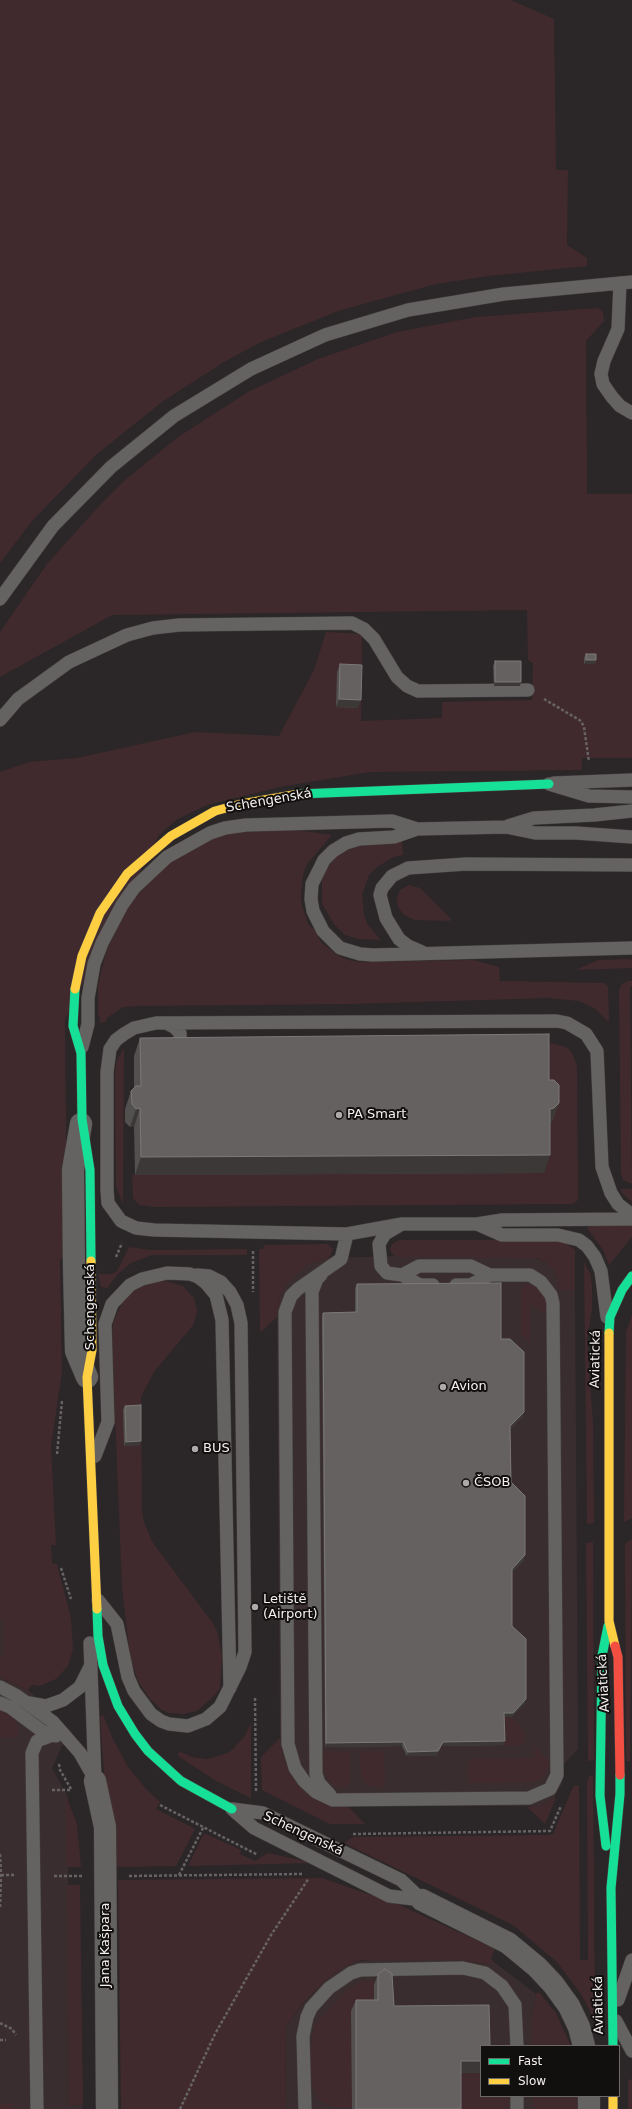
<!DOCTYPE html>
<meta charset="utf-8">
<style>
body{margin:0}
#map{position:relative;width:632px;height:2109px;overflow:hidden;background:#2b2627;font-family:"DejaVu Sans",sans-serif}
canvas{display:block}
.legend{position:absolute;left:480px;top:2045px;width:140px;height:52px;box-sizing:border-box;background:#120f0f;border:1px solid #6d6969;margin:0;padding:5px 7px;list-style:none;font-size:12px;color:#f5f0f0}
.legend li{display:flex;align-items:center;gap:8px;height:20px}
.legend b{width:20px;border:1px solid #6d6969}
</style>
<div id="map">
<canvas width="632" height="2109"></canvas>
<ul class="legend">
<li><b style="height:5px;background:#16e098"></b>Fast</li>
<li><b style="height:5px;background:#ffcf43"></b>Slow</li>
</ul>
</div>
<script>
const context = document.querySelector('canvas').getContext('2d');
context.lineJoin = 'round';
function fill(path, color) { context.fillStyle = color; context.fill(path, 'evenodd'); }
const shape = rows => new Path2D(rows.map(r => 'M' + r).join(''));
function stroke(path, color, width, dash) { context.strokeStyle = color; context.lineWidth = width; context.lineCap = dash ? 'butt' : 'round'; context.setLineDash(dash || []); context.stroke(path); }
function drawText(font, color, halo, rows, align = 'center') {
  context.font = font + ' "DejaVu Sans",sans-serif'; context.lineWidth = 4; context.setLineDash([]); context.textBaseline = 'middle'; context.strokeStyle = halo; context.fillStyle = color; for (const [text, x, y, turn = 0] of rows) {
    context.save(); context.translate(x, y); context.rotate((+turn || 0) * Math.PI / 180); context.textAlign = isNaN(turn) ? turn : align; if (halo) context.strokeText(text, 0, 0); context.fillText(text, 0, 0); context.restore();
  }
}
fill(shape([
 [394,1256,532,1257,546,1262,553,1269,558,1278,559,1290,575,1290,578,1749,562,1766,562,1783,554,1798,541,1806,336,1806,296,1781,283,1757,280,1738,277,1317,280,1297,287,1282,293,1276,308,1264,317,1261,327,1258],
 [0,1620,4,1620,4,1655,0,1655],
 [0,1677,28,1690,73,1733,62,1746,52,1768,68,1797,69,2106,79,2105,83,2103,82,2109,0,2109],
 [371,1960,454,1960,487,1964,494,1962,536,1994,532,2017,532,2046,481,2046,481,2096,533,2096,533,2109,286,2109,285,2028,302,2005,332,1975,354,1962]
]), '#3a2d2f');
fill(shape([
 [0,0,511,0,554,19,556,170,568,170,567,245,587,258,587,266,488,276,436,284,341,310,261,342,224,362,162,402,97,454,32,521,0,563],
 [598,308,603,312,604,321,586,341,587,494,632,494,632,758,582,758,582,770,370,772,280,787,207,805,176,820,159,835,65,1019,67,1259,60,1259,62,1372,51,1446,56,1545,51,1545,52,1563,57,1564,71,1618,73,1649,68,1666,56,1679,40,1686,32,1685,28,1690,0,1677,0,1655,4,1655,4,1621,0,1620,0,772,29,762,77,758,195,732,279,736,314,670,326,632,362,634,361,721,442,718,442,702,532,700,533,663,528,660,527,610,112,615,0,677,0,632,47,564,100,505,124,481,178,437,248,392,318,359,397,332,476,317],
 [238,830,296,830,332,835,307,864,303,875,301,896,302,905,308,924,315,930,321,942,337,955,348,960,361,962,473,960,499,967,500,981,605,983,608,987,609,1022,594,1008,579,1001,548,998,351,1004,141,1006,123,1007,107,1018,106,1022,100,1023,100,1017,98,1016,98,985,106,952,124,914,134,899,161,870,178,857,201,842],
 [402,841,403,855,394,857,377,867,369,875,362,895,364,915,368,925,381,940,358,939,345,935,334,924,322,904,322,880,327,869,337,856,347,849,363,844],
 [409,885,420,888,451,919,450,921,415,920,404,915,398,907,397,898,400,890],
 [629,959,632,960,632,968,576,970,598,960],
 [628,981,632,981,632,986,630,987,632,1184,623,1180,621,1172,619,990,622,984],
 [551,1043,568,1048,572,1053,577,1066,578,1200,573,1204,154,1207,139,1205,133,1198,132,1175,544,1173,542,1053],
 [124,1048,123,1204,116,1186,115,1073,117,1060],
 [620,1189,632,1189,632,1202,623,1194],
 [632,1221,632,1237,609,1265,603,1250,587,1228,593,1224],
 [399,1240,558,1240,566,1243,575,1250,575,1290,559,1290,558,1278,553,1269,546,1262,537,1258,399,1257,394,1256,390,1250,392,1244],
 [328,1244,333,1249,330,1257,308,1264,287,1282,280,1297,277,1317,260,1333,259,1249,263,1249,264,1245],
 [129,1247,150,1250,247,1249,247,1255,152,1255,131,1263,118,1274,107,1288,101,1287,98,1274,112,1274,117,1271],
 [584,1262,590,1273,592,1285,592,1309,587,1341,593,1424,594,1523,587,1524],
 [166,1281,183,1286,194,1298,197,1311,194,1324,154,1372,141,1397,142,1509,144,1523,153,1543,212,1622,217,1631,222,1656,220,1688,215,1695,197,1711,183,1714,169,1713,162,1710,150,1699,138,1681,130,1657,122,1587,112,1340,113,1323,122,1303,133,1291,149,1283],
 [527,1284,536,1285,544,1295,546,1303,546,1315,530,1302,530,1343,521,1334,521,1289],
 [632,1315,632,1518,624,1522,626,1332],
 [632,1539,630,1761,626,1761,625,1544],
 [593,1542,594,1760,588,1761,586,1543],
 [0,1710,9,1714,16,1721,19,1732,15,1737,0,1737],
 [103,1715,113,1739,128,1767,146,1789,160,1802,156,1809,195,1829,176,1866,117,1867,116,1826,111,1802,105,1786,100,1716],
 [503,1717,511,1717,524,1732,524,1745,503,1745],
 [251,1723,251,1798,216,1781,178,1756,178,1753,181,1752,192,1757,207,1759,225,1754,231,1751,244,1737],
 [280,1738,283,1757,296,1781,336,1806,348,1806,365,1824,330,1824,262,1790,261,1757],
 [534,1746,550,1762,544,1776,535,1782,468,1783,468,1764,470,1759,535,1758],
 [323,1751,349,1752,350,1781,346,1787,336,1788,328,1780,324,1768],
 [360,1751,384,1751,385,1788,370,1786,364,1782,361,1773],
 [589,1776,593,1776,595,2017,593,2017,581,1994,557,1962,513,1925,344,1843,353,1837,549,1835,553,1834,574,1785,579,1786,580,1960,588,1960,587,1783],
 [66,1796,77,1824,81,1867,67,1867],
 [554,1798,556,1798,545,1824,527,1807,541,1806],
 [204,1833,241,1850,240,1854,255,1861,268,1853,314,1863,188,1866],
 [322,1878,402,1906,495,1949,491,1959,494,1962,488,1964,454,1960,362,1960,354,1962,332,1975,302,2004,285,2028,286,2109,121,2109,118,1880],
 [67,1885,80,1885,83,2103,79,2105,69,2106],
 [370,1980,378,1981,373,2011,351,2011,352,2107,336,2107,319,2101,313,2087,311,2077,310,2048,315,2024,348,1989,363,1981],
 [539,1992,556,2013,571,2046,532,2046,532,2017,536,1994],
 [456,2073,481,2073,481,2096,509,2096,509,2109,457,2109],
 [632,2079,632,2109,628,2109,628,2080],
 [533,2096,582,2096,582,2109,533,2109],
 [0,2104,13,2104,13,2109,0,2109]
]), '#412a2e');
const lane = shape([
 [620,283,618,329,604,361,601,374,603,384,612,397,620,406,632,413],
 [0,599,53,526,111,467,174,416,251,369,325,335,408,310,504,294,632,282],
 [0,720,18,699,69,662,127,635,153,628,179,625,352,623,364,629,374,639,397,677,407,686,418,691,528,690],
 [554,783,632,780],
 [549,784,589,796,632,797],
 [508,826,534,818,594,815,632,811],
 [417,829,394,837,359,839,346,843,333,851,324,860,312,884,311,899,313,911,323,931,340,948,360,954,373,955,632,948],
 [422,952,408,946,399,939,386,918,380,895,382,888,392,876,408,868,466,864,632,865],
 [166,1023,174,1027,180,1033,181,1055],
 [82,1047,88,1024,88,998,94,964,102,943,122,905,134,888,167,857,210,833,225,828,246,825,392,821,417,829,506,827,535,833,576,833,632,837],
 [402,1224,385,1234,379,1244,381,1266,387,1273,402,1275,419,1266,471,1266,490,1275,530,1275,541,1282,551,1295,553,1303,557,1775,550,1789,529,1798,333,1800,316,1792,304,1781,295,1768,288,1744,285,1312,291,1296,298,1289,341,1259,347,1234,154,1230,136,1228,121,1221,108,1203,107,1190,107,1072,110,1049,116,1040,124,1034,134,1028,156,1023,557,1021,567,1023,586,1034,597,1051,602,1167,611,1193,618,1204,632,1215],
 [477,1224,502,1235,558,1235,579,1240,587,1246,595,1257,601,1271,607,1317],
 [347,1234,402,1224,477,1224,502,1220,632,1219],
 [321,1275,317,1279,312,1292,316,1774,319,1783,330,1795],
 [402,1275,420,1285,433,1285],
 [456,1285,470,1285,490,1275],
 [95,1456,108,1422,105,1324,112,1304,130,1285,142,1279,167,1273,190,1274,198,1277,206,1283,216,1295,222,1320,230,1688],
 [98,1600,117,1624,128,1677,134,1691,151,1714,161,1721,169,1724,188,1726,206,1719,220,1707,240,1667,245,1652,241,1323,237,1305,230,1292,221,1282,209,1276,197,1275],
 [90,1643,95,1781],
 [0,1687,17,1696,53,1722,80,1753,93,1776],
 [0,1703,10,1707,42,1731,56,1736],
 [29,1703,46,1706,63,1700,80,1687,90,1667],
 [232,1809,254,1828,389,1896,422,1900],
 [232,1809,263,1813,401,1880,422,1900],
 [618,2000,632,1960],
 [616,2021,632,2051],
 [517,2096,517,2109],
 [37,2109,32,1753,37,1741,53,1735],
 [305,2109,303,2036,307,2017,311,2008,329,1988,351,1973,360,1970,463,1968,485,1973,502,1986,515,2005,517,2046]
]);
const street = shape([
 [81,1124,73,1170,74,1267,76,1351,87,1377],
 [95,1781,105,1827,107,2109],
 [422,1900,508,1943,537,1967,553,1984,569,2006,579,2027,584,2046],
 [589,2096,589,2109]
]);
const fast = shape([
 [299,794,549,784],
 [75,989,73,1026,81,1053,82,1119,90,1170,91,1261],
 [609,1333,610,1317,622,1290,632,1276],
 [97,1609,98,1636,103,1665,118,1706,135,1734,148,1751,181,1781,232,1809],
 [606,1846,600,1796,602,1656,608,1626],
 [613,2046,611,1888,620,1794,620,1775]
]);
const slow = shape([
 [75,989,82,956,100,913,127,874,171,836,215,811,241,804,299,794],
 [91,1261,92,1350,87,1377,97,1609],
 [609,1333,609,1621,615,1646],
 [613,2096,613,2109]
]);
const jam = shape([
 [615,1646,618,1657,620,1775]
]);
stroke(lane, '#454141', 14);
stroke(street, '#454141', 23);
stroke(fast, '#454141', 10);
stroke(slow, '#454141', 10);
stroke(jam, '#454141', 10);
stroke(shape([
 [544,699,581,721,584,727,589,762],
 [253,1251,253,1292],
 [116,1257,122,1243],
 [57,1454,62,1401],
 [61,1568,71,1599],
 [255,1698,256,1793],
 [59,1764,60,1770,71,1789],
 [52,1790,71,1790],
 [160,1805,258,1855],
 [353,1834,550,1831,561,1806],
 [0,1854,1,1875,0,1907],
 [1,1875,14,1875],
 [179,1875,203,1828],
 [54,1876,83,1876],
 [129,1876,302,1874],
 [0,2023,12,2029,16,2035],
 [0,2040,6,2040],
 [180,2109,215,2034,271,1935,309,1878]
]), '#676364', 2.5, [3, 2]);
stroke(lane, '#656262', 13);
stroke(street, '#656262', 22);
stroke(fast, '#16e098', 9);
stroke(slow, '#ffcf43', 9);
stroke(jam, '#f24e42', 9);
fill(shape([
 [586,654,596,660,595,664,584,664,584,658],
 [495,661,520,686,494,686,493,666],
 [340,664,358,708,336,707,337,672],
 [140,1038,549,1080,559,1103,552,1121,550,1123,544,1173,135,1175,134,1127,130,1127,125,1122,125,1109,131,1091,134,1088,134,1056],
 [357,1284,501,1339,523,1416,510,1429,511,1482,524,1560,512,1572,512,1626,525,1703,511,1717,504,1717,503,1745,441,1746,436,1756,407,1756,402,1746,325,1747,322,1317,323,1313,355,1312,355,1288],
 [125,1406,140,1445,124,1446,123,1410],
 [378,1974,394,2006,481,2046,481,2073,461,2073,461,2109,352,2109,351,2011,356,2000,374,2000,374,1985]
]), '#535050');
fill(shape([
 [586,660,596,660,595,664,584,664],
 [495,682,521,682,520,686,494,686],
 [339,699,361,700,358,708,336,707],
 [559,1103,552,1121,547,1127,550,1109],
 [140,1108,134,1127,130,1127,136,1109],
 [550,1155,544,1173,135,1175,141,1157],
 [524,1412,523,1416,509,1430,510,1426],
 [141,1441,140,1445,124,1446,126,1442],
 [525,1555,524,1560,510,1574,512,1569],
 [526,1699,525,1703,511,1717,503,1717,504,1713],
 [505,1741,503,1745,441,1746,436,1756,407,1756,408,1752,443,1742],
 [403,1742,402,1746,325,1747,326,1743],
 [461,2061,481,2061,481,2073,456,2073]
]), '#3c3838');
const building = shape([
 [586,654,596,654,596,660,586,660,586,654],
 [495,661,521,661,521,682,495,682,495,661],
 [340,664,362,665,361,700,339,699,340,664],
 [549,1034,549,1080,554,1080,559,1085,559,1103,554,1108,550,1109,550,1155,141,1157,140,1108,136,1109,132,1104,131,1091,136,1086,141,1086,140,1038,549,1034],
 [501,1283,501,1339,510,1339,524,1352,524,1412,510,1426,511,1482,525,1496,525,1555,512,1569,512,1626,526,1639,526,1699,513,1713,504,1713,505,1741,443,1742,438,1751,408,1752,403,1742,326,1743,323,1313,357,1312,357,1284,501,1283],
 [141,1405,141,1441,126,1442,125,1406,141,1405],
 [385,1969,392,1974,394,2006,489,2005,490,2046,481,2046,481,2061,461,2061,461,2109,356,2109,356,2000,378,2000,378,1974,385,1969]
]);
fill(building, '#656161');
stroke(building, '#7b7878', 1);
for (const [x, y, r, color] of [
 [339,1115,4,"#aea9aa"],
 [443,1387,4,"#aea9aa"],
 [195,1449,4,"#aea9aa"],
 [466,1483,4,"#aea9aa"],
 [255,1607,4,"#aea9aa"]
]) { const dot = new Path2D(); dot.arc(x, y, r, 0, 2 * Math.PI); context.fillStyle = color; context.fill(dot); stroke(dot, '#120f0f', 1.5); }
drawText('13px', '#f5f0f0', '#120f0f', [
 ["Schengenská",269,801,-10],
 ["Schengenská",91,1307,-90],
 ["Aviatická",596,1359,-89],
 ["Aviatická",604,1683,-93],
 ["Schengenská",303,1834,25],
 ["Jana Kašpara",106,1945,-90],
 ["Aviatická",599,2005,-91]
]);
drawText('13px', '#f5f0f0', '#120f0f', [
 ["PA Smart",347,1115],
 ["Avion",451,1387],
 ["BUS",203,1449],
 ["ČSOB",474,1483],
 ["Letiště",263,1600],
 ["(Airport)",263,1615]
], 'left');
</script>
